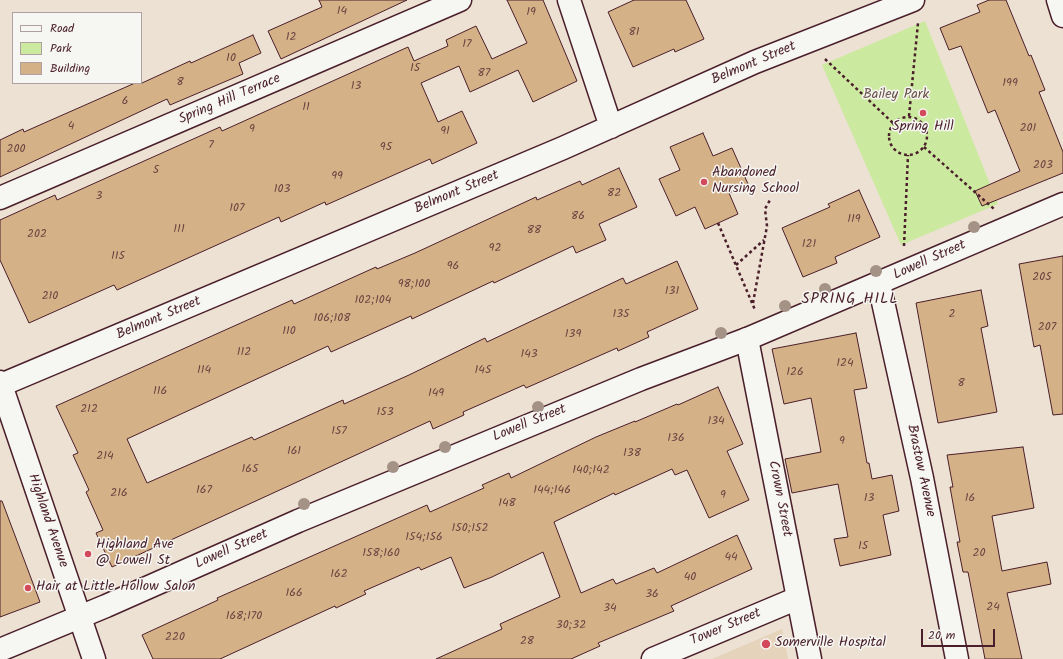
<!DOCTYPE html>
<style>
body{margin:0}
#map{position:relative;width:1063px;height:659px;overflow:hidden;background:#ece1d2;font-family:Kalam,sans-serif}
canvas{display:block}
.legend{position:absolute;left:12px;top:12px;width:130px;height:72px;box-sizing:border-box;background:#f6f6f2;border:1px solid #b1a0a2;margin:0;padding:5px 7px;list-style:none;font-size:12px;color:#4a1f2b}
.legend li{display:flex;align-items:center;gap:8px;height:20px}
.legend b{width:20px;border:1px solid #b1a0a2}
.scale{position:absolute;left:921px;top:629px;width:74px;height:18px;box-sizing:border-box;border:2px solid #4a1f2b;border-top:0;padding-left:5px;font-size:12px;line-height:14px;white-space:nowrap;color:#4a1f2b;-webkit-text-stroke:3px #f6f6f2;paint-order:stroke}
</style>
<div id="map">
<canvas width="1063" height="659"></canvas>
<ul class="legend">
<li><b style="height:5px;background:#f6f6f2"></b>Road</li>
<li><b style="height:11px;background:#cce9a0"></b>Park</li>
<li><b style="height:11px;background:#d5b187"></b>Building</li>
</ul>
<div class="scale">20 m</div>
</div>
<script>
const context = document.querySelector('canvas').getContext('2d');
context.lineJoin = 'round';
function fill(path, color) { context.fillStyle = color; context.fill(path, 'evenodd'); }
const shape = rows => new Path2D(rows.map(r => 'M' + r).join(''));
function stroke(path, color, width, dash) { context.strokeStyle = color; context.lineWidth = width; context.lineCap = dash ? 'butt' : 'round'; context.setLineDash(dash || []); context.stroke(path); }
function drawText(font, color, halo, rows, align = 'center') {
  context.font = font + ' Kalam,sans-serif'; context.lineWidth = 3; context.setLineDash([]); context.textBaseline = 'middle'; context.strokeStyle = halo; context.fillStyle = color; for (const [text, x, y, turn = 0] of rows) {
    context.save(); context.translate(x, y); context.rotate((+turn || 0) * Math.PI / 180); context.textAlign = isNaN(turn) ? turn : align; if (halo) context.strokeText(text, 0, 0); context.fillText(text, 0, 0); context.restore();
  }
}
fill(shape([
 [782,629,788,659,712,659]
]), '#e5d3bc');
fill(shape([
 [925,21,998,204,901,245,822,65]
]), '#cce9a0');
const building = shape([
 [319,0,407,0,281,59,268,31,322,7,319,0],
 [507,0,543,0,577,81,533,102,518,70,470,92,459,66,421,83,438,122,462,111,477,143,432,164,430,159,326,205,325,202,281,222,279,217,117,290,114,285,29,323,0,260,0,220,55,195,57,200,220,127,222,131,408,47,414,61,448,46,446,40,476,26,492,59,527,43,507,0],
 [634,0,686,0,704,39,675,52,674,49,633,67,608,12,634,0],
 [989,0,1006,0,1029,56,1031,55,1045,90,1039,92,1063,152,1063,173,982,206,975,191,1020,171,995,110,988,113,961,46,949,50,940,28,980,12,977,5,989,0],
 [253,35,261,53,239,63,243,74,170,105,167,99,0,177,0,140,23,129,24,132,135,83,142,83,190,61,191,63,253,35],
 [703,133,713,156,732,148,748,184,729,193,738,214,705,229,695,207,676,216,659,179,680,170,670,147,703,133],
 [619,168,637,207,599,224,606,240,576,253,573,246,494,283,493,281,412,319,411,316,331,352,328,346,127,439,147,483,252,437,254,440,343,400,344,404,409,375,485,338,487,342,623,278,626,284,677,261,698,309,647,332,649,337,618,351,617,348,526,388,524,385,463,412,464,415,433,429,430,421,112,567,96,533,103,530,86,492,89,490,73,455,78,453,56,406,292,300,294,304,376,267,377,269,415,253,536,197,537,200,580,181,582,185,619,168],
 [859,190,880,237,835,257,837,263,803,277,782,228,830,207,828,204,859,190],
 [1063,256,1063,414,1053,415,1040,345,1034,347,1019,264,1063,256],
 [981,290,988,326,981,328,997,412,938,423,916,303,981,290],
 [856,333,867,388,854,390,867,463,869,463,872,479,892,475,899,511,883,515,891,555,840,566,834,539,848,537,838,484,792,493,785,459,821,452,811,398,784,404,772,349,856,333],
 [718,387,743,444,727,451,749,500,709,518,687,470,675,475,672,469,615,495,614,493,554,522,581,593,613,579,616,584,654,568,657,573,737,535,752,569,671,606,674,611,598,643,600,646,571,659,436,659,502,629,500,624,560,597,543,552,492,577,464,588,451,557,421,570,419,567,364,591,366,594,336,608,335,606,220,659,153,659,142,635,218,600,217,598,427,505,430,512,484,488,482,485,509,473,511,478,596,437,635,421,635,422,677,404,678,405,718,387],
 [1023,447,1034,508,992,516,1002,571,1047,562,1051,584,1007,593,1022,659,985,659,968,572,963,572,957,542,960,542,950,487,953,487,947,455,1023,447],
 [0,501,2,501,40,602,0,617,0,501]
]);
fill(building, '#d5b187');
stroke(building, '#4a1f2b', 1);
const street = shape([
 [569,0,611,127],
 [0,198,460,0],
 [879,284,922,478,957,659],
 [747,339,810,659],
 [1,385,563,148,755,62,913,0],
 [653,659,798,598]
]);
const secondary = shape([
 [1058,0,1063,16],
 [0,382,94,659],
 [0,650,106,606,298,521,641,379,747,339,1063,204]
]);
stroke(street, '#4a1f2b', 25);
stroke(secondary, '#4a1f2b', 25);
stroke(shape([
 [825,59,893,123],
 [909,116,918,23],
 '889 136a19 19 0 1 1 38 0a19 19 0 1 1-38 0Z',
 [924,147,994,209],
 [718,223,755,310],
 [904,246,908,155],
 [736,265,764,240],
 [753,303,767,226,765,209,770,200]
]), '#4a1f2b', 2.5, [3, 3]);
stroke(street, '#f6f6f2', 22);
stroke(secondary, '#f6f6f2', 22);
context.fillStyle = '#a49286';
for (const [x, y] of [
 [974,227],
 [876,271],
 [825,289],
 [785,306],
 [721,333],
 [538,407],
 [445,447],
 [393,467],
 [304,504]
]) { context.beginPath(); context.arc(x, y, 6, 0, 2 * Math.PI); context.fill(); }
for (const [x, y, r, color] of [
 [923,113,4,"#d1495b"],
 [704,182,4,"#d1495b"],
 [88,554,4,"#d1495b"],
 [28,588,4,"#d1495b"],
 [766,644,5,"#d1495b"]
]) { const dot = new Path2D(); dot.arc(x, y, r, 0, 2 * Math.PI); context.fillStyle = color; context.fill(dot); stroke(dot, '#f6f6f2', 1.5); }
drawText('12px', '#6d4442', null, [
 ["14",342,12],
 ["19",531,13],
 ["81",634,33],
 ["12",291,38],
 ["17",467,45],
 ["10",231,59],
 ["15",415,69],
 ["87",484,74],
 ["8",180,83],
 ["199",1010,84],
 ["13",356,87],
 ["6",125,102],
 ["11",306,108],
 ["4",71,127],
 ["201",1028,129],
 ["9",252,130],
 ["91",445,132],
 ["7",211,146],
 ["95",386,148],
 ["200",16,150],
 ["203",1043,166],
 ["5",156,171],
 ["99",337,177],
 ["103",282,190],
 ["82",614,194],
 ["3",99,197],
 ["107",237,209],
 ["86",578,217],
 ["119",854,220],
 ["111",179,230],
 ["88",534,231],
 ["202",37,235],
 ["121",809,245],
 ["92",495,249],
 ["115",118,257],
 ["96",453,267],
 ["205",1042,278],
 ["98;100",414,285],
 ["131",672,292],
 ["210",50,297],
 ["102;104",373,301],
 ["135",621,315],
 ["2",952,315],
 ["106;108",332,319],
 ["207",1047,328],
 ["110",289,332],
 ["139",573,335],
 ["112",244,353],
 ["143",529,355],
 ["124",845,364],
 ["114",204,371],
 ["145",483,371],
 ["126",795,373],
 ["8",961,384],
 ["116",160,392],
 ["149",436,394],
 ["212",89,410],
 ["153",385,413],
 ["134",716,422],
 ["157",339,432],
 ["136",676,439],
 ["9",842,442],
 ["161",294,452],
 ["138",632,454],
 ["214",105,457],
 ["165",250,470],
 ["140;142",591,471],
 ["167",204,491],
 ["144;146",552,491],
 ["216",119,494],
 ["9",723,496],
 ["13",869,499],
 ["16",970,499],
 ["148",507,504],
 ["150;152",470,529],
 ["154;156",424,538],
 ["15",863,547],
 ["158;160",381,554],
 ["20",979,554],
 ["44",731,558],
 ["162",339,575],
 ["40",690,578],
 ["166",294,594],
 ["36",652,595],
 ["24",993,608],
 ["34",610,609],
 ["168;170",244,617],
 ["30;32",571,626],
 ["220",175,638],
 ["28",527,642]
]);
drawText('14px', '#4a1f2b', '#f6f6f2', [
 ["Belmont Street",754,64,-23],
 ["Spring Hill Terrace",230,100,-23],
 ["Belmont Street",457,193,-23],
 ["Lowell Street",930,261,-24],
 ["Belmont Street",159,319,-23],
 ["Lowell Street",530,424,-22],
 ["Brastow Avenue",920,471,78],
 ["Crown Street",779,499,79],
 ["Highland Avenue",47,521,71],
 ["Lowell Street",232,550,-24],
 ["Tower Street",726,628,-23]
]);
drawText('14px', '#6a5248', '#f6f6f2', [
 ["Bailey Park",896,96]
]);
drawText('14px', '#4a1f2b', '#f6f6f2', [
 ["Spring Hill",923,128,"center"],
 ["Abandoned",712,174],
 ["Nursing School",712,190],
 ["Highland Ave",96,546],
 ["@ Lowell St",96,562],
 ["Hair at Little Hollow Salon",36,588],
 ["Somerville Hospital",775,644]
], 'left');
context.letterSpacing = '1px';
drawText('15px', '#4a1f2b', '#f6f6f2', [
 ["SPRING HILL",850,300]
]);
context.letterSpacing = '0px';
</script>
